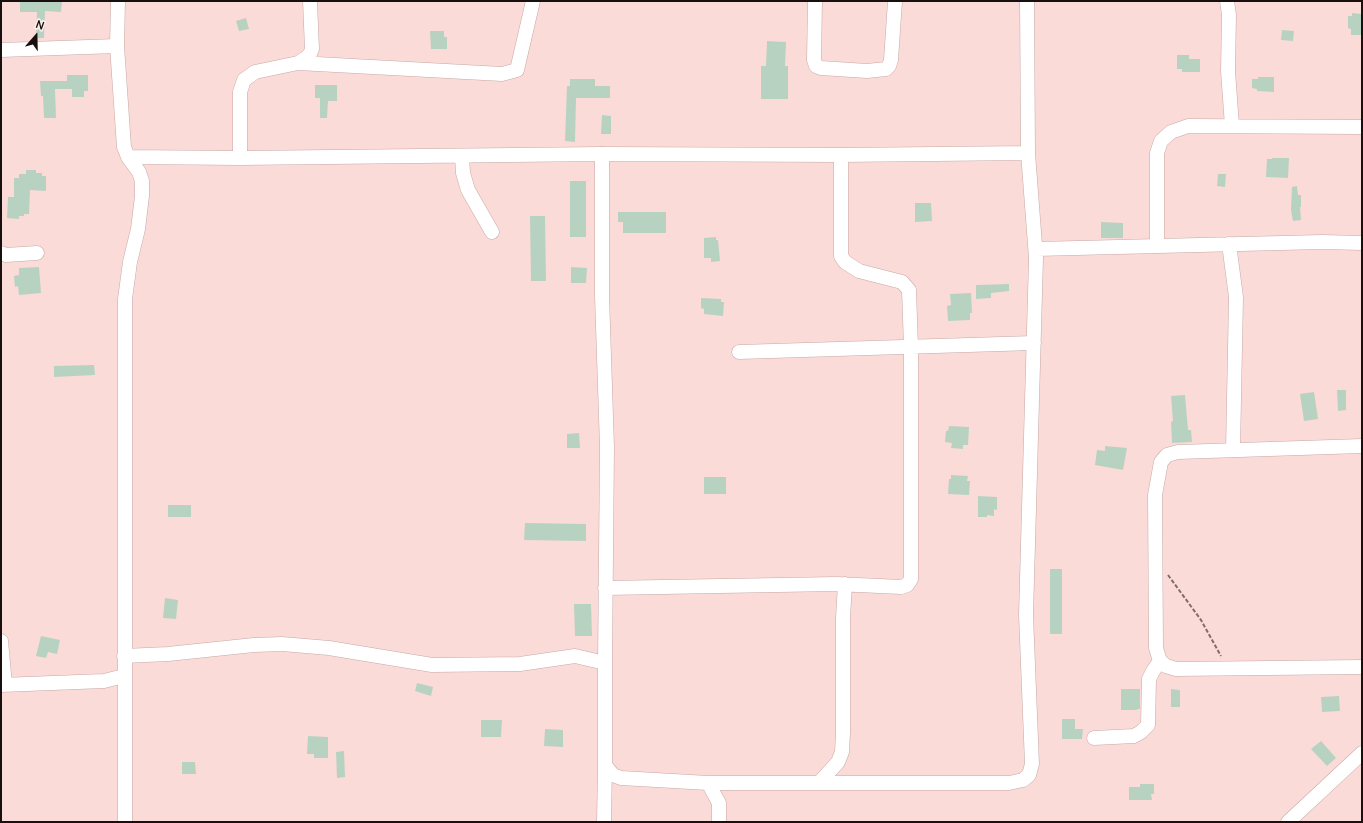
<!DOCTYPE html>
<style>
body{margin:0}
#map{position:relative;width:1363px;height:823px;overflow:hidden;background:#fbdbd8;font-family:Manrope,sans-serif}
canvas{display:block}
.frame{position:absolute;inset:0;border:2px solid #190f0e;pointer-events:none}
.north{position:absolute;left:16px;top:16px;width:40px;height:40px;-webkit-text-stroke:3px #fbeeec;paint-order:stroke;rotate:20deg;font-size:11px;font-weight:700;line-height:16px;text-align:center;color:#190f0e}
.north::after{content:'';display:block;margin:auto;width:14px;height:18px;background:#190f0e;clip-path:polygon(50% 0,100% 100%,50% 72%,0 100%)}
</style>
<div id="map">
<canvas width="1363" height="823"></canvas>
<div class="frame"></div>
<div class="north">N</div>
</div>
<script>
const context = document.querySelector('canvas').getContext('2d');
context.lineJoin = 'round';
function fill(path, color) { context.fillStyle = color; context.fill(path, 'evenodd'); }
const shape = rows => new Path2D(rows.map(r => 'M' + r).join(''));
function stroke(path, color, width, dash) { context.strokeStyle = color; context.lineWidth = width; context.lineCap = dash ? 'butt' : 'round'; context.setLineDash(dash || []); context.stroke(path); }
fill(shape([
 [20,1,62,1,61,12,45,11,44,38,36,38,37,12,20,12],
 [1352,13,1362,14,1362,35,1351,35,1351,29,1348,28,1348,16,1352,16],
 [246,18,249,29,239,31,236,21],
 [1282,30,1294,31,1293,41,1281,40],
 [430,31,444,31,444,37,447,37,447,49,431,49],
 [767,41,786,42,785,66,788,66,788,99,761,99,761,66,766,66],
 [1177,55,1189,55,1189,59,1200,59,1200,72,1182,72,1182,69,1177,69],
 [67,75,88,75,88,91,84,91,84,97,72,97,72,89,55,89,56,118,44,118,43,96,41,96,40,81,67,81],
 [1258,77,1274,77,1274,92,1257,91,1257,89,1252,88,1252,79,1258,79],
 [570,79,595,79,595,86,610,86,610,98,576,98,575,142,565,141,567,86,570,86],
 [315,85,337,85,337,101,328,101,327,118,320,118,320,98,315,98],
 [602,115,611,116,611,134,601,134],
 [1272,158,1289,158,1288,178,1266,177,1267,159,1272,159],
 [26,170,36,170,36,173,42,173,42,176,46,176,46,191,30,190,29,214,24,214,24,216,19,216,19,219,7,218,8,197,14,197,14,178,19,178,19,174,26,174],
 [1218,174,1226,174,1225,187,1217,186],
 [570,181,586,181,586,237,570,237],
 [1297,186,1298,195,1301,195,1301,207,1300,207,1301,220,1293,221,1291,210,1292,187],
 [915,203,931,203,932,221,915,222],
 [618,212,666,212,666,233,623,233,623,222,618,222],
 [530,216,545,216,546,281,531,281],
 [1101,222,1123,223,1123,238,1101,238],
 [716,237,716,240,718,240,720,261,711,262,711,258,704,258,704,238],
 [39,267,41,293,19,295,18,286,15,287,14,276,19,275,19,268],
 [571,267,587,268,586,283,571,283],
 [1009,284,1009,291,991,293,991,298,976,299,976,285],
 [971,293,972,313,970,313,970,320,948,321,947,306,951,305,950,294],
 [701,298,721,299,721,302,724,302,723,316,704,314,704,309,701,308],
 [94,365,95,375,54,377,54,366],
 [1337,390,1346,390,1346,410,1338,411],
 [1314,392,1318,419,1304,421,1300,394],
 [1185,395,1188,430,1191,430,1192,442,1172,443,1171,422,1173,421,1171,396],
 [949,426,969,427,968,445,963,445,963,449,951,448,952,443,945,442,946,431,948,431],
 [579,433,580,448,567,448,567,434],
 [1105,446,1127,448,1123,470,1095,465,1097,450,1105,451],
 [951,475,968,476,967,481,970,481,969,495,948,494,949,479,951,479],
 [704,477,726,477,726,494,704,494],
 [978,496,997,497,997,510,994,509,994,516,987,515,987,517,978,517],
 [168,505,191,505,191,517,168,517],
 [525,523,586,524,586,541,524,540],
 [1050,569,1062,569,1062,634,1050,634],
 [165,598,178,600,176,619,163,618],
 [574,604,591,604,592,636,575,636],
 [41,636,60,640,57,654,48,652,46,658,36,656],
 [417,683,433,687,431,696,415,691],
 [1121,689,1140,689,1140,709,1137,709,1137,710,1121,710],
 [1171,689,1180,690,1180,707,1171,707],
 [1339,696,1340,711,1322,712,1321,697],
 [1062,719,1075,719,1075,729,1083,729,1082,739,1062,739],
 [481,720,502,720,501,737,481,737],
 [545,729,563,730,563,747,544,746],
 [308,736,328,737,328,758,314,758,314,754,307,754],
 [1321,741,1336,758,1327,766,1311,749],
 [344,751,345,777,337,778,336,752],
 [182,762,195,762,196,774,182,774],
 [1140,784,1154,784,1154,794,1151,794,1152,800,1129,800,1129,787,1140,787]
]), '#b8d2c2');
const minor = shape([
 [118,1,117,46,124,147,128,157,139,172,142,181,142,196,138,229,130,262,125,299,125,822],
 [815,1,814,60,816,66,821,68,867,71,886,69,889,66,891,60,895,1],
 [1227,1,1229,15,1228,71,1232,126],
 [1,50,117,46],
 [298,63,502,74,517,70,533,1],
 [602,154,602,296,607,447,605,663],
 [462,156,463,173,468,190,492,232],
 [128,157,240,158,602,154,841,155,1028,153],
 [240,158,240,92,244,80,255,72,298,63,306,58,310,54,312,49,310,1],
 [1229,244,1236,297,1233,450],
 [1157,246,1157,153,1161,141,1171,132,1188,126,1362,127],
 [1036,249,1322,242,1362,243],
 [1,253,6,255,37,253],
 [739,352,1034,343],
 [1362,446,1178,452,1167,455,1161,462,1155,495,1156,648,1160,661,1166,666,1176,669,1362,667],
 [605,588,836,584,901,587,907,585,911,579,911,347,909,290,902,282,859,271,845,262,841,256,841,155],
 [1,641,5,685],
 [124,656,168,654,254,645,282,644,329,648,432,665,520,664,575,656,605,663,605,765,613,775,621,778,708,783,1009,783,1023,780,1029,775,1032,764,1026,615,1036,258,1028,153,1027,1],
 [1,685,104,681,124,676],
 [1094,738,1134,736,1141,732,1148,725,1149,679,1153,671,1160,661],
 [708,783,719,803,719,822],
 [819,783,838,762,842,752,843,733,843,618,845,584],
 [604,822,605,765],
 [1288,822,1362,753]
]);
stroke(minor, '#c6a8a5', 15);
stroke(shape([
 [1168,575,1201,620,1221,656]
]), '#806c6a', 2, [4, 2]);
stroke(minor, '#fff', 14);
</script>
